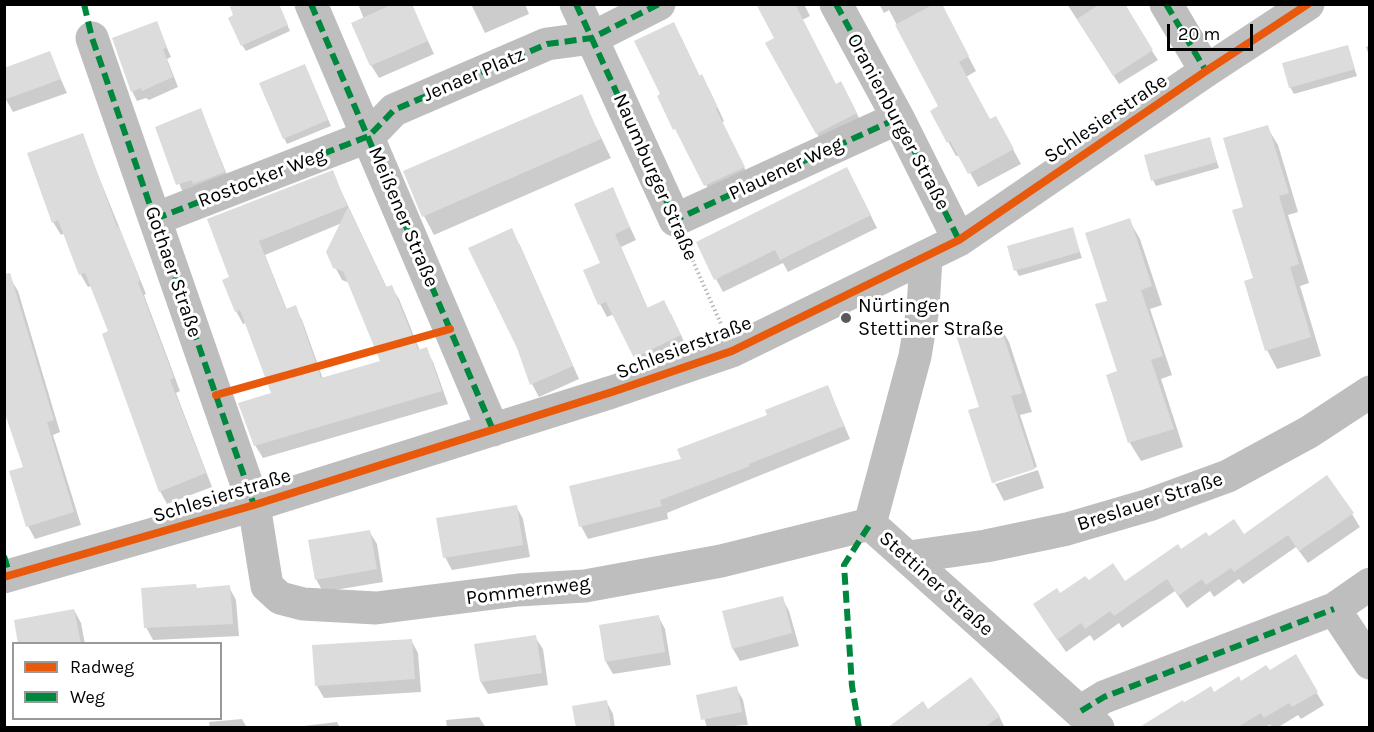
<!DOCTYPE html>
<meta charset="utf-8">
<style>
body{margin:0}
#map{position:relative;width:1374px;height:732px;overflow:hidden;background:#fff;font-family:Karla,sans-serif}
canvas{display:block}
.frame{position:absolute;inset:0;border:6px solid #000;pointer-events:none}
.legend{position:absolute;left:12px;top:642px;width:210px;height:78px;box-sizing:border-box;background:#fff;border:2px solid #999;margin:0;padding:8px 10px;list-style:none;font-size:18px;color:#000}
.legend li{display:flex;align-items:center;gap:12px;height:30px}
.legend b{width:30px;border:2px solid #999}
.scale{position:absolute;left:1167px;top:24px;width:86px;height:27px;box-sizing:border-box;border:3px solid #000;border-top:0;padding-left:8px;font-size:18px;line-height:21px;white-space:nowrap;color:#000;-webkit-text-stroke:4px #fff;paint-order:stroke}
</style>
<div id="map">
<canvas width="1374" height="732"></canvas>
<div class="frame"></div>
<ul class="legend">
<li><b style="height:8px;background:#e8590c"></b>Radweg</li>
<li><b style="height:8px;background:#00873e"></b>Weg</li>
</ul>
<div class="scale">20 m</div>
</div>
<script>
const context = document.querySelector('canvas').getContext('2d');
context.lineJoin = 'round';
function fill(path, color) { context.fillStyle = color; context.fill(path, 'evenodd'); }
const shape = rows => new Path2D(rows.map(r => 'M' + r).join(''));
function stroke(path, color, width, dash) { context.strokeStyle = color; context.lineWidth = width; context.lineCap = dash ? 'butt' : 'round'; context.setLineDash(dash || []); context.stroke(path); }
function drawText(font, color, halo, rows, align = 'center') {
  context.font = font + ' Karla,sans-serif'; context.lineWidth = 6; context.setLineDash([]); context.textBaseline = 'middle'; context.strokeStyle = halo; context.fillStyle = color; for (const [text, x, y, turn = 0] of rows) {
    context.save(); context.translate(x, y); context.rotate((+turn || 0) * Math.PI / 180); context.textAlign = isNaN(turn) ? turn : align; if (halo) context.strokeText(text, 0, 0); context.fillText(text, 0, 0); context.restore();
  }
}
fill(shape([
 [278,4,290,31,246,51,242,45],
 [358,4,411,4,434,54,379,78,371,65,364,19],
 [471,4,525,4,529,14,485,33],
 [758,4,804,4,810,16,802,20,836,86,848,96,863,126,824,146,767,43,776,39],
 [879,4,931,4,948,18,976,71,966,77,990,121,996,118,1021,164,978,187,960,155,956,156,932,112,940,107,889,10,884,13],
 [1067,4,1121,4,1158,60,1119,84],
 [156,23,171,57,167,59,178,87,149,100,146,98,137,101,132,91],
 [681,37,700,77,709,89,724,121,722,123,751,181,713,198,659,96,662,95],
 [1370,45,1370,58,1366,47],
 [1347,46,1357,76,1294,94,1290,87],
 [49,53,67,93,13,112,4,96],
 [308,72,331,126,287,144,284,138],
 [581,96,611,158,434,235,424,216],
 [201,110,231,185,185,198,157,128],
 [1267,127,1278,145,1298,212,1288,215,1309,283,1300,286,1321,356,1277,369,1267,350,1245,208],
 [82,135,146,294,144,295,180,391,176,393,212,487,167,504,160,491,110,332,91,286,88,287,81,275,65,233,61,235,53,222],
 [1209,139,1219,168,1156,186,1153,180],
 [332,172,387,288,391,287,399,299,420,351,426,349,433,362,448,404,263,458,255,445,273,394,246,323,243,324,236,311,231,278,209,220],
 [342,223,335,267,342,280,350,283,382,362,323,379,302,320,295,307,287,310,265,255],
 [854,182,877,228,788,272,783,263,723,292,716,279],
 [612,189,636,240,621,247,648,309,671,314,687,348,642,370,614,314,607,317,600,304,602,263],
 [1129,220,1140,239,1162,305,1150,309,1172,375,1161,379,1183,447,1141,461,1130,443,1108,376,1119,372,1109,302],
 [1072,229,1082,258,1019,276,1016,270],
 [519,243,579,379,539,397,532,384],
 [10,278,18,291,60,432,53,435,81,525,35,539,28,526],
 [998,323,1009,342,1032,412,1020,415,1037,467,995,480,995,484,1038,470,1044,488,1004,501,994,482,981,408],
 [828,387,850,439,667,513,668,519,588,539,581,526,683,460],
 [516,506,523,519,530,557,452,570,445,557],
 [1352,514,1360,527,1308,563,1296,547,1243,584,1239,579,1214,597,1210,591,1187,608,1175,591,1122,628,1119,623,1094,641,1090,635,1066,652,1042,617,1060,595,1088,582,1125,583,1209,538,1243,536],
 [369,531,377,544,383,582,323,592,316,579],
 [229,587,236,600,239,636,153,640,146,627],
 [782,598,789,611,799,646,740,661,733,649],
 [74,610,81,623,85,644,20,644],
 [658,616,665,629,671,665,613,674,606,662],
 [535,637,543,649,548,685,488,694,481,682],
 [411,640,418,653,421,692,324,698,317,686],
 [1295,657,1324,705,1301,719,1298,715,1277,728,1269,725,1265,728,1167,728,1160,716,1210,688,1213,694,1269,672],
 [736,688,743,700,748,725,707,728,698,696],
 [606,701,613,714,615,728,577,728],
 [928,711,999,716,1005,728,890,728],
 [479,717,486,728,447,728,446,720],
 [242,719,247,728,210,728,209,722],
 [337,722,340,728,304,728,304,726]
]), '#0003');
fill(shape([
 [229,4,279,4,288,25,241,46,228,18,233,15],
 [393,4,412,4,428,41,370,66,351,23],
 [756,4,795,4,836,84,841,81,857,113,816,134,765,43,774,38],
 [934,4,942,4,969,56,959,62,990,119,996,116,1014,149,968,174,950,141,947,143,930,111,938,106,895,25],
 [1100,4,1125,4,1153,50,1113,76,1077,19],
 [157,21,167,47,163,49,173,77,142,91,141,88,131,92,112,38],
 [674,22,699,76,702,74,718,108,716,109,745,167,704,186,675,129,673,130,657,96,660,94,634,41],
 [1348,45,1355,69,1289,88,1282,63],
 [50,51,61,79,4,100,4,68],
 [305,64,328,120,283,139,259,83],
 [582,94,601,139,422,217,403,171],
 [201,108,225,172,193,184,192,180,176,185,155,127],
 [1268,125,1289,193,1279,196,1299,264,1290,267,1311,337,1265,351,1244,281,1253,278,1232,210,1243,207,1223,138],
 [83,133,117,227,119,227,140,281,138,282,174,378,170,380,206,473,159,492,102,334,108,331,85,273,79,275,58,220,52,223,27,153],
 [1210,137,1217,162,1151,181,1144,155],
 [847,167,871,215,780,260,775,250,714,280,696,242],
 [333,170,347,206,259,241,286,309,296,305,321,378,380,361,343,271,333,268,326,252,348,207,386,287,392,285,418,350,427,347,442,391,254,446,238,403,271,393,240,310,235,312,222,280,229,277,207,219],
 [613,187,630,227,615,234,647,308,664,300,681,335,634,358,606,302,598,305,583,270,600,263,574,204],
 [1130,218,1152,286,1141,290,1163,356,1151,360,1174,429,1128,443,1106,375,1117,371,1095,304,1107,301,1085,233],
 [1073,227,1080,252,1014,271,1007,246],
 [512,228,573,366,530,385,517,348,468,248],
 [10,273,54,420,47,422,74,512,26,527,9,471,23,467,4,411,4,274],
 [999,322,1022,393,1011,396,1035,469,992,483,968,410,979,407,956,335],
 [828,385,844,426,749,464,750,466,660,500,662,506,579,527,569,486,681,459,677,449,767,415,765,410],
 [1327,475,1354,513,1299,551,1288,535,1234,572,1231,568,1206,585,1202,579,1178,596,1167,579,1114,616,1110,611,1085,629,1081,623,1057,640,1033,604,1057,588,1060,593,1085,576,1089,580,1113,563,1125,581,1178,544,1181,549,1206,532,1209,536,1234,519,1244,534],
 [517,505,523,545,443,558,436,518],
 [370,530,377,569,315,580,308,540],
 [196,584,197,588,230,585,233,624,144,628,141,588],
 [783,596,792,633,732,649,722,611],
 [74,609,81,644,18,644,14,620],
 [659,615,665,652,605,662,599,625],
 [536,635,542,673,480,682,474,644],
 [412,639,415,679,315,686,312,645],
 [1296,654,1318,692,1292,707,1289,703,1264,718,1261,713,1236,728,1138,728,1183,700,1184,703,1211,686,1214,692,1239,676,1241,681,1266,665,1270,670],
 [971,677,1000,716,984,728,887,728,923,701,928,709],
 [737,686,742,712,701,720,696,695],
 [607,700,611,728,576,728,572,706]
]), '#dcdcdc');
stroke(shape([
 [687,248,721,324]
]), '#b8b8b8', 4, [1.5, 3]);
stroke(shape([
 [311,4,493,430],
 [576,4,675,220,898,118],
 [836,4,898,118,959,240],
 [1166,4,1206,71],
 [92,38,254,505,267,586,280,598,303,604,376,608,518,590,585,586,721,561,870,524],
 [155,219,369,136,394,110,547,44,592,38,659,4],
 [926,258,923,308,915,356,870,524,1098,728],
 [909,557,986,546,1067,529,1149,505,1228,476,1309,432,1370,392],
 [4,577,254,505,612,392,732,351,959,240,1206,71,1308,4],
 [1370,584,1334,609,1370,663],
 [1081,711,1104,697,1334,609]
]), '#bebebe', 33);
stroke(shape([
 [84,4,92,38,254,505],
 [311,4,493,430],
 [576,4,675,220,898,118],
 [836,4,898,118,959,240],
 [1166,4,1206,71],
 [155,219,369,136,394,110,547,44,592,38,659,4],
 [4,556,10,576],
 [1081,711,1104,697,1334,609],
 [859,728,852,686,844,565,870,524]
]), '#00873e', 6, [12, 6]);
stroke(shape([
 [216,395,450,329],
 [4,577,254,505,612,392,732,351,959,240,1206,71,1308,4]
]), '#e8590c', 8);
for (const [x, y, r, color] of [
 [846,318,6,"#595959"]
]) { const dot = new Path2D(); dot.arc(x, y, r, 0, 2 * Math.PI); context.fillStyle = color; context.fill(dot); stroke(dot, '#fff', 2); }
drawText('20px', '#000', '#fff', [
 ["Jenaer Platz",474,75,-23],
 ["Schlesierstraße",1106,119,-34],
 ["Oranienburger Straße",898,122,62],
 ["Plauener Weg",786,169,-25],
 ["Naumburger Straße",655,177,66],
 ["Rostocker Weg",262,178,-21],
 ["Meißener Straße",403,217,67],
 ["Gothaer Straße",173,272,71],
 ["Schlesierstraße",684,348,-21],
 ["Schlesierstraße",222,496,-17],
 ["Breslauer Straße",1150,502,-18],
 ["Stettiner Straße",936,584,42],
 ["Pommernweg",528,591,-7]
]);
drawText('20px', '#000', '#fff', [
 ["Nürtingen",858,306],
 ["Stettiner Straße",858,329]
], 'left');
</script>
